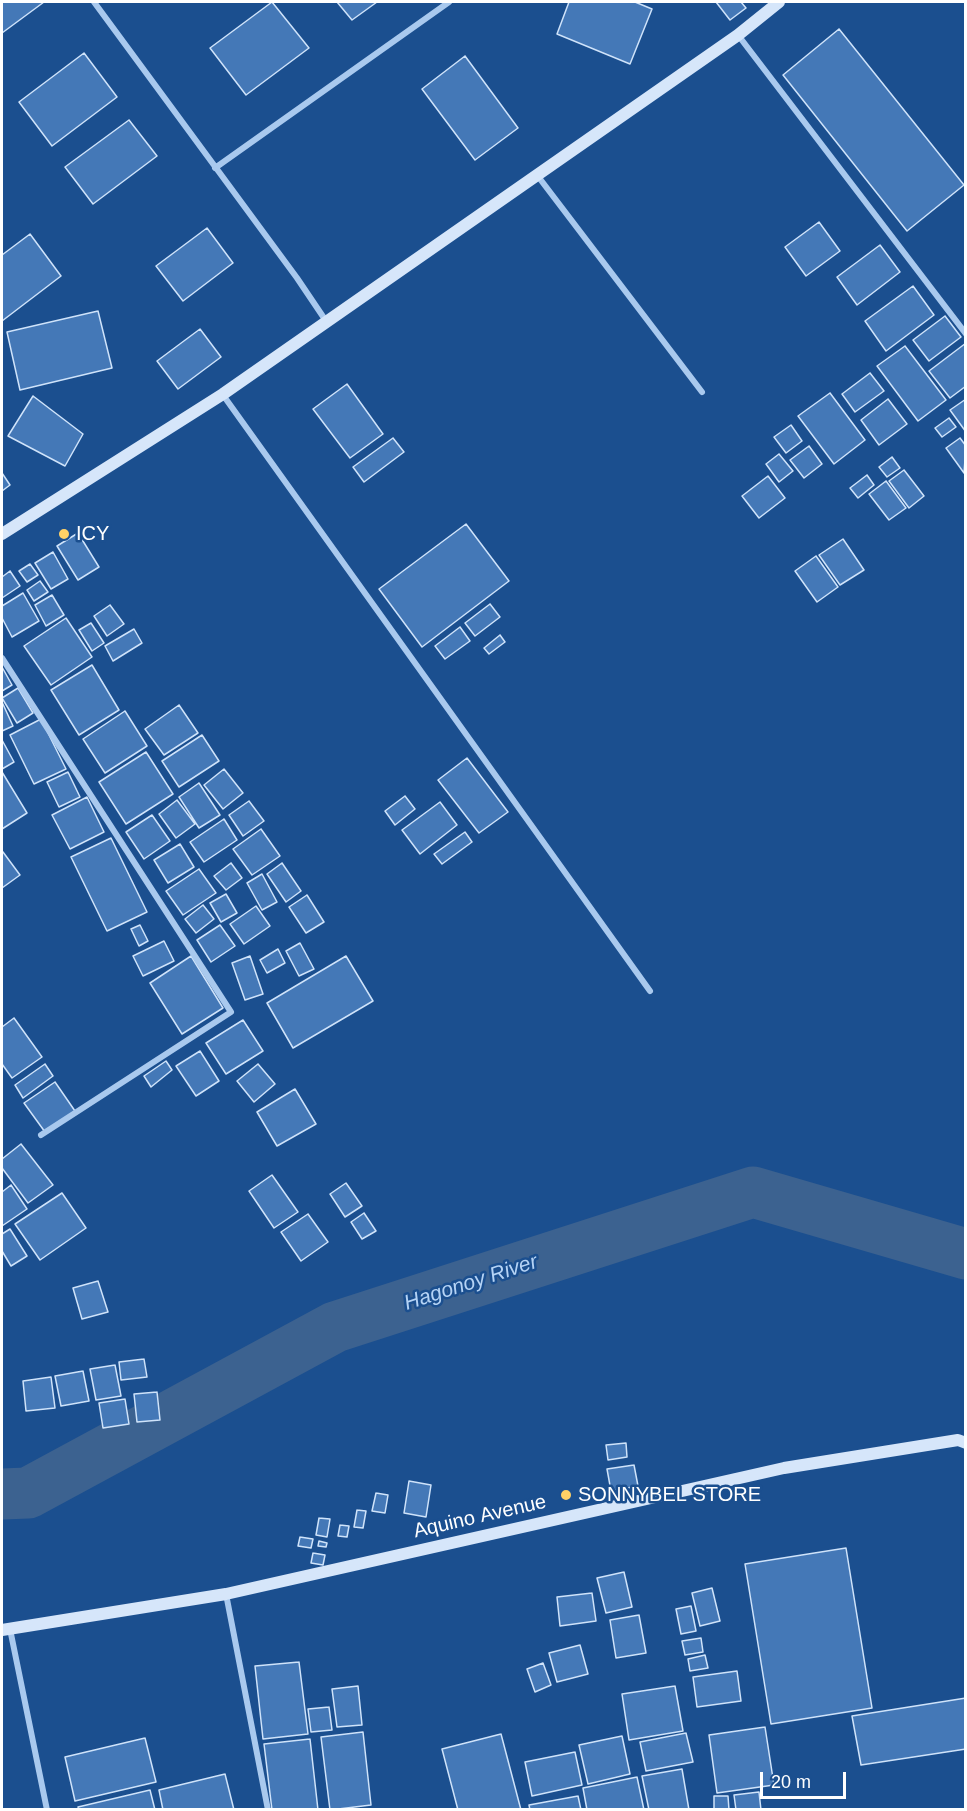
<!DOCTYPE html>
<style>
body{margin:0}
#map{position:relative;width:967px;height:1811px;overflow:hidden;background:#1b4f8f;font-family:Helvetica,sans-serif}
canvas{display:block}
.frame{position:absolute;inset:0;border:3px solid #fff;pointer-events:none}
.scale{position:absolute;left:760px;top:1772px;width:86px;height:27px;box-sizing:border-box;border:3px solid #fff;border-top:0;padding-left:8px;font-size:18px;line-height:21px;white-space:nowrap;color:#fff;-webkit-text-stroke:4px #1b4f8f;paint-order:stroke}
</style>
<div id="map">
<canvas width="967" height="1811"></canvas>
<div class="frame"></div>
<div class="scale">20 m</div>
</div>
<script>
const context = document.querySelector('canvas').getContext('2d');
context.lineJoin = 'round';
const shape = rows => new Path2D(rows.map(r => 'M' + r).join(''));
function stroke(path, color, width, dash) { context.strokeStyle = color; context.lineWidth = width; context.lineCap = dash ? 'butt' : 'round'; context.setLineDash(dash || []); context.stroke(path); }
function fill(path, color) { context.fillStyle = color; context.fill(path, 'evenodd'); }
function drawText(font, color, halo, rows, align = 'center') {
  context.font = font + ' Helvetica,sans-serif'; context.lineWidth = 5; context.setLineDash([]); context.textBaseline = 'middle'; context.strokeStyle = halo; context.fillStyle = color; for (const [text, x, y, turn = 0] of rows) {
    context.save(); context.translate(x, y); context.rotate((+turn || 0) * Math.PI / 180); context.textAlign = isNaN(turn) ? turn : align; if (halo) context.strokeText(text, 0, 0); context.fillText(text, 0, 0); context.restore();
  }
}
stroke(shape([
 [2,1494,28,1493,335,1327,753,1192,966,1254]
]), '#3c6290', 51);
const building = shape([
 [2,2,44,2,2,33,2,2],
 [272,2,309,48,246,95,210,48,272,2],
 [337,2,377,2,352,20,337,2],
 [569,2,635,2,652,9,630,64,557,34,569,2],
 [716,2,741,2,746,8,730,20,716,2],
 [839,29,964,185,907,231,783,75,839,29],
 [84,53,117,97,52,146,19,102,84,53],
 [465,56,518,128,475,160,422,89,465,56],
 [129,120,157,156,93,204,65,167,129,120],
 [819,222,840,251,806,276,785,247,819,222],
 [207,228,233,263,183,301,156,266,207,228],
 [30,234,61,276,2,321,2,255,30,234],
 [880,245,900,272,857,305,837,277,880,245],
 [913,286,934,315,886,351,865,321,913,286],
 [98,311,112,368,20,390,7,332,98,311],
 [945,316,961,337,929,361,913,340,945,316],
 [200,329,221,357,178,389,157,361,200,329],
 [966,343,966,386,950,398,929,371,966,343],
 [905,346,946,400,918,421,877,366,905,346],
 [870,373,884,391,855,412,842,394,870,373],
 [347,384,383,434,350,458,313,409,347,384],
 [830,393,865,440,834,464,798,416,830,393],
 [33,396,83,434,65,466,8,436,33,396],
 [888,399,907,424,879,445,861,420,888,399],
 [966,399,966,432,950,410,966,399],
 [949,418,956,427,942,437,935,428,949,418],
 [791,425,802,441,786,453,774,437,791,425],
 [393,438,404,452,364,482,353,467,393,438],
 [960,438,966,446,964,473,946,448,960,438],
 [809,446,822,464,804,478,790,460,809,446],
 [779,454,793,471,779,482,766,464,779,454],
 [892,457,900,468,887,477,879,467,892,457],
 [904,470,924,496,909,508,889,481,904,470],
 [2,473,10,485,2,491,2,473],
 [867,475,874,485,858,498,850,488,867,475],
 [768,476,785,498,759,518,742,496,768,476],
 [886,481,906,508,889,520,869,494,886,481],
 [466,524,509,581,422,647,379,589,466,524],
 [78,533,99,567,78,580,57,546,78,533],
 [843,539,864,570,840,585,819,555,843,539],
 [53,552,68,579,51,589,35,563,53,552],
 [816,556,838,587,817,602,795,571,816,556],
 [30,564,38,575,27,582,19,571,30,564],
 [10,571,20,586,2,598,2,577,10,571],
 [40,581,48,592,34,601,27,590,40,581],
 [23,593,39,621,12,637,2,618,2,606,23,593],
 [52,595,64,615,46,626,35,605,52,595],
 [490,604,500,617,475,636,465,623,490,604],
 [110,605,124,624,107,636,94,616,110,605],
 [66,618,92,657,51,685,24,646,66,618],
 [91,623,104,643,92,651,79,630,91,623],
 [460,627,470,641,445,659,435,646,460,627],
 [134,629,142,643,113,661,105,646,134,629],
 [500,635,505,642,489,654,484,648,500,635],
 [92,665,119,710,79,735,51,690,92,665],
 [2,667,12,685,2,691,2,667],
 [18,688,33,713,17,723,2,698,18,688],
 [2,702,13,726,2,731,2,702],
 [179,705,198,733,164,755,145,729,179,705],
 [125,711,147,746,105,773,83,739,125,711],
 [41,719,66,769,34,784,10,735,41,719],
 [202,735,219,761,179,787,162,761,202,735],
 [2,740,14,762,2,769,2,740],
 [146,752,173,794,126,824,99,782,146,752],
 [467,758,508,812,479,833,438,780,467,758],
 [224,769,243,793,223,809,204,785,224,769],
 [2,772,27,813,2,829,2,772],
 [68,772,80,797,59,807,47,782,68,772],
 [199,783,220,815,199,828,179,797,199,783],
 [405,796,415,809,395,825,385,811,405,796],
 [87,797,104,832,70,849,52,815,87,797],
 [177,800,195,824,176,838,159,814,177,800],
 [249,801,264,821,243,836,229,815,249,801],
 [440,802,457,825,420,854,402,830,440,802],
 [152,815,170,841,144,859,126,832,152,815],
 [224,819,237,840,204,862,190,842,224,819],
 [261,829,280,856,252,875,233,849,261,829],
 [465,832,472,842,442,864,434,854,465,832],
 [111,838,147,912,107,931,71,857,111,838],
 [180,844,194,867,168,883,154,860,180,844],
 [3,852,20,875,2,888,2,853,3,852],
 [231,863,242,878,226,890,214,876,231,863],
 [282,863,301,891,286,902,267,874,282,863],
 [199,869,216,893,183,915,166,891,199,869],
 [262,874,277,902,262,910,247,883,262,874],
 [226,894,237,913,221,922,210,903,226,894],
 [307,895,324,922,306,933,289,907,307,895],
 [203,905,214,919,196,933,185,919,203,905],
 [256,906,270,926,244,944,230,924,256,906],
 [140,925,148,941,139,946,131,929,140,925],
 [220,925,235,946,211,962,197,940,220,925],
 [164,941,174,961,143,976,133,956,164,941],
 [300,943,314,969,299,976,286,951,300,943],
 [278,949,285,963,267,973,260,960,278,949],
 [191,956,223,1008,182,1034,150,983,191,956],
 [250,956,263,994,245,1000,232,963,250,956],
 [346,956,373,1001,293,1048,267,1003,346,956],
 [14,1018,42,1057,12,1078,2,1064,2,1027,14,1018],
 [243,1020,263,1051,226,1074,206,1043,243,1020],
 [200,1051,219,1081,196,1096,176,1066,200,1051],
 [166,1061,172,1070,151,1087,144,1076,166,1061],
 [45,1064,53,1076,23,1098,15,1085,45,1064],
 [258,1064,275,1084,254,1102,237,1081,258,1064],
 [55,1082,75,1111,45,1132,24,1103,55,1082],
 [295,1089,316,1124,277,1146,257,1112,295,1089],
 [21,1144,53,1185,28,1203,2,1168,2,1159,21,1144],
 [272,1175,298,1212,274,1228,249,1191,272,1175],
 [346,1183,362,1206,345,1217,330,1194,346,1183],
 [11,1185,27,1209,2,1226,2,1192,11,1185],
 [62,1193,86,1228,40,1260,15,1224,62,1193],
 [364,1213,376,1231,362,1239,351,1222,364,1213],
 [308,1214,328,1242,301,1261,281,1232,308,1214],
 [10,1229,27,1256,11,1266,2,1251,2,1234,10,1229],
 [98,1281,108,1312,82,1319,73,1288,98,1281],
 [144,1359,147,1377,121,1380,119,1362,144,1359],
 [115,1365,121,1396,96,1400,90,1369,115,1365],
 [83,1371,89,1401,61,1406,55,1376,83,1371],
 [51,1377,55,1408,26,1411,23,1381,51,1377],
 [157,1392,160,1420,137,1422,134,1394,157,1392],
 [125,1399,129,1424,103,1428,99,1403,125,1399],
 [626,1443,627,1457,608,1460,606,1445,626,1443],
 [634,1465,638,1486,611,1491,607,1469,634,1465],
 [409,1481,431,1485,426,1517,404,1513,409,1481],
 [376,1493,388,1495,385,1513,372,1511,376,1493],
 [357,1510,366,1511,363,1528,354,1527,357,1510],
 [319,1518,330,1519,327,1537,316,1535,319,1518],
 [340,1525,349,1526,347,1537,338,1536,340,1525],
 [300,1537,313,1539,311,1548,298,1546,300,1537],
 [319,1541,327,1543,326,1547,318,1546,319,1541],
 [846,1548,872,1708,771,1724,745,1564,846,1548],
 [313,1553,325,1555,323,1565,311,1563,313,1553],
 [624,1572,632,1607,606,1613,597,1578,624,1572],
 [712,1588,720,1621,700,1626,692,1593,712,1588],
 [592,1593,596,1621,560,1626,557,1597,592,1593],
 [691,1606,696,1631,681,1634,676,1609,691,1606],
 [639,1615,646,1653,616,1658,610,1620,639,1615],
 [701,1638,703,1652,685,1655,682,1641,701,1638],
 [580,1645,588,1674,557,1682,549,1653,580,1645],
 [705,1655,708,1668,690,1671,688,1659,705,1655],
 [299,1662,308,1734,263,1739,255,1666,299,1662],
 [543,1663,551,1685,535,1692,527,1669,543,1663],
 [737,1671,741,1701,697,1707,693,1677,737,1671],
 [358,1686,362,1725,337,1727,332,1689,358,1686],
 [675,1686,683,1731,629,1740,622,1694,675,1686],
 [966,1698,966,1749,861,1765,852,1716,966,1698],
 [329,1707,332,1730,311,1732,308,1709,329,1707],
 [765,1727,774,1785,717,1793,709,1735,765,1727],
 [363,1732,371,1805,330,1810,321,1737,363,1732],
 [686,1733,693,1762,646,1771,640,1742,686,1733],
 [501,1734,521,1810,458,1810,442,1749,501,1734],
 [622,1736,630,1774,588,1784,579,1745,622,1736],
 [145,1738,156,1782,75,1801,65,1757,145,1738],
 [310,1739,318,1810,272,1810,264,1744,310,1739],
 [575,1752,582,1785,532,1796,525,1762,575,1752],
 [682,1769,689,1810,649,1810,642,1776,682,1769],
 [225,1774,234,1810,163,1810,159,1790,225,1774],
 [637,1777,644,1810,587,1810,583,1788,637,1777],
 [150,1790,155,1810,79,1810,78,1807,150,1790],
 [759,1792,761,1810,736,1810,734,1795,759,1792],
 [578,1796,581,1810,530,1810,529,1805,578,1796],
 [714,1796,728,1796,729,1810,714,1810,714,1796]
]);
fill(building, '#4478b7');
stroke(building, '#cfe3fa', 1.5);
stroke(shape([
 [94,2,297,278,326,321],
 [738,35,966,334],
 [215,168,449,2],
 [537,175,702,392],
 [223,395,650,991],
 [2,658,231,1012,41,1135],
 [226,1594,268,1810],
 [10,1629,47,1810]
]), '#a9c9ee', 6);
stroke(shape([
 [2,534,223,394,738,35,779,2],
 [2,1630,226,1594,784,1468,958,1440,966,1443]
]), '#d6e6fa', 12);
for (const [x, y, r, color] of [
 [64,534,6,"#ffd166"],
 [566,1495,6,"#ffd166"]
]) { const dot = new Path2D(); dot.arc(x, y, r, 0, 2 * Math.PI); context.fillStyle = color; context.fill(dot); stroke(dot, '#1b4f8f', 2); }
drawText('20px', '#fff', '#1b4f8f', [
 ["ICY",76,534],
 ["SONNYBEL STORE",578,1495]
], 'left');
drawText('20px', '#fff', '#1b4f8f', [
 ["Aquino Avenue",480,1517,-13]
]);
drawText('italic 21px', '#b5d3f5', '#1b4f8f', [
 ["Hagonoy River",471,1283,-18]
]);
</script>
